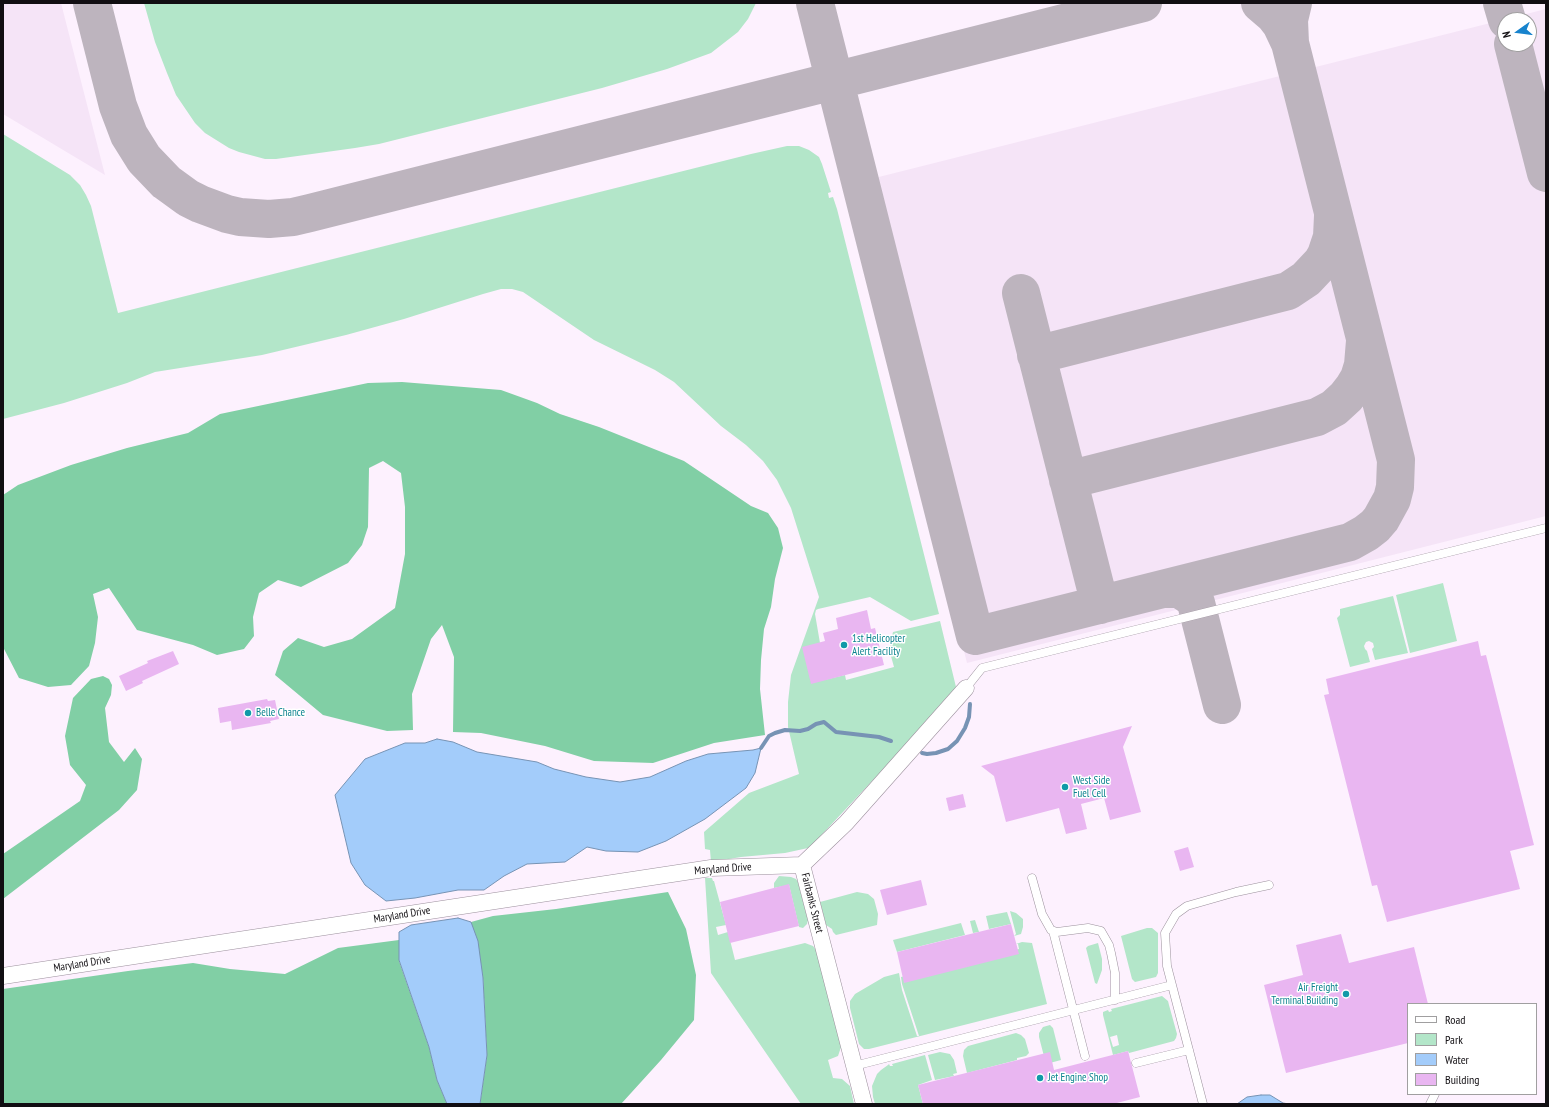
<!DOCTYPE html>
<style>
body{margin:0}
#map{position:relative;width:1549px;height:1107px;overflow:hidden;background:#fdf1fe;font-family:"PT Sans Narrow",sans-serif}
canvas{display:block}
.frame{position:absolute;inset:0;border:4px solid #110e12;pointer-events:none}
.legend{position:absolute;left:1407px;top:1003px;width:130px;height:92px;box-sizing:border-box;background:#fff;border:1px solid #a09fa0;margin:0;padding:5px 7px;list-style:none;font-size:12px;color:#110e12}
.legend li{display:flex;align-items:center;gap:8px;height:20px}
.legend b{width:20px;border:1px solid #a09fa0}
.north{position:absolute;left:1497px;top:12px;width:40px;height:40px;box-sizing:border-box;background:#fff;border:1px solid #a09fa0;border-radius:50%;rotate:256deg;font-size:11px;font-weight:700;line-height:16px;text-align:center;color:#110e12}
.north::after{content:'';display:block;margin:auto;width:14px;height:18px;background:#1783cd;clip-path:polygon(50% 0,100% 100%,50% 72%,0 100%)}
</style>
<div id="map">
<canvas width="1549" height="1107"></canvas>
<div class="frame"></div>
<ul class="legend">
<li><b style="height:5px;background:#fff"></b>Road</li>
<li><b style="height:11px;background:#b3e6c9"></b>Park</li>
<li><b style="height:11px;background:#a3ccfa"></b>Water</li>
<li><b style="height:11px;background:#e9b6f1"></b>Building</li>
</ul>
<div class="north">N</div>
</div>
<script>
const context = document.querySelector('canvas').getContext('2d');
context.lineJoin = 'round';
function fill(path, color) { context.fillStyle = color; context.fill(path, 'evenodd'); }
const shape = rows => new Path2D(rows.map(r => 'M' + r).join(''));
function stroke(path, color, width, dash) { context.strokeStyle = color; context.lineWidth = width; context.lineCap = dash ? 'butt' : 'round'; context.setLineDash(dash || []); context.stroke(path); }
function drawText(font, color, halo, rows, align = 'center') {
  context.font = font + ' "PT Sans Narrow",sans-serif'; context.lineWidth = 3; context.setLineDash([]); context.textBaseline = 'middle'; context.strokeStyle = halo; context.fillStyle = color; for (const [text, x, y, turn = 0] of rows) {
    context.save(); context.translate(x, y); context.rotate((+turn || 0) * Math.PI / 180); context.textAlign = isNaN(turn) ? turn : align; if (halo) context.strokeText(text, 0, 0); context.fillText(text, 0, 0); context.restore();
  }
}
fill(shape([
 [3,3,61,3,105,175,3,114],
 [1546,9,1546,516,967,663,847,185],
 [1505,20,1529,20,1529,44,1505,44],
 [1374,371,1393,444,1398,465,1373,371]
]), '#f5e4f7');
fill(shape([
 [144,3,756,3,748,19,738,32,711,53,667,69,602,88,379,144,355,148,276,159,265,159,239,152,229,148,205,133,195,123,176,95,167,73,155,42],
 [3,134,70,175,80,185,86,195,91,206,118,313,751,154,787,146,799,146,809,150,819,157,822,164,831,192,828,193,829,198,833,197,837,209,939,614,911,621,870,597,818,609,816,610,815,614,820,643,811,683,845,675,846,680,894,667,889,649,893,632,940,621,956,687,889,763,813,844,808,848,785,853,741,857,711,862,710,850,705,849,704,832,749,793,799,774,788,727,788,702,791,675,819,597,791,508,777,480,763,461,746,445,721,426,674,382,655,370,594,340,523,292,512,289,501,289,483,294,404,319,346,335,262,355,155,372,127,383,64,403,3,419],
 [1443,583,1457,641,1410,653,1396,595],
 [1393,596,1408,653,1375,660,1372,649,1374,647,1373,643,1369,641,1366,642,1364,646,1365,649,1367,651,1370,662,1350,667,1337,618,1340,615,1340,609],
 [779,876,791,877,796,879,798,882,808,920,807,924,803,928,799,927,789,885,774,888,774,883],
 [705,878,712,878,713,881,714,881,726,925,716,927,718,935,728,932,735,960,805,943,813,946,816,950,841,1047,838,1056,828,1060,833,1078,842,1079,850,1086,854,1104,801,1104,711,973],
 [857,892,868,894,874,899,878,914,877,925,836,935,833,932,832,929,826,925,820,902],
 [1010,911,1016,913,1023,919,1023,927,1021,934,1014,936,1016,934],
 [1007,912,1011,924,989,929,986,916],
 [975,920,979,932,973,933,970,921],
 [961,923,965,935,897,952,893,940],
 [1147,928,1152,928,1158,933,1158,973,1156,977,1135,982,1132,979,1121,936],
 [1022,942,1032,943,1047,1004,869,1049,864,1049,859,1044,850,1008,850,1001,855,994,884,977,899,973,902,990,917,1036,919,1036,902,984,901,977,1019,949,1018,944,1016,944],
 [1098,943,1102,959,1102,970,1097,984,1095,983,1086,948,1088,946],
 [1162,996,1168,1001,1169,1005,1177,1034,1176,1038,1174,1041,1129,1053,1128,1051,1113,1055,1103,1015,1103,1012,1108,1010,1109,1012,1112,1011,1111,1009],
 [1117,1035,1119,1045,1113,1047,1110,1037],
 [1050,1025,1053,1028,1061,1060,1046,1064,1039,1037,1039,1033,1043,1027],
 [1016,1033,1021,1035,1025,1039,1029,1053,1026,1056,1017,1058,1017,1060,967,1073,963,1056,964,1050,968,1046],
 [940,1052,950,1054,954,1060,957,1073,953,1074,954,1076,935,1080,928,1055],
 [925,1055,932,1080,918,1085,923,1104,875,1104,873,1097,872,1086,877,1074,881,1070,888,1065,889,1064,890,1066,893,1066,892,1064]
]), '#b3e6c9');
fill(shape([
 [402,382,501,390,537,403,560,414,599,427,684,461,751,506,768,513,778,528,783,548,775,579,771,607,764,629,761,660,760,689,765,735,714,743,653,763,594,761,545,746,481,733,453,732,454,657,442,625,431,639,412,694,413,730,387,731,323,715,275,675,283,651,298,638,324,647,352,639,395,608,405,554,405,507,401,473,383,461,369,468,368,527,362,545,348,563,301,587,278,580,259,593,253,617,254,636,244,649,217,655,193,645,137,630,109,588,93,594,98,617,95,643,89,666,71,685,48,687,19,678,3,647,3,495,18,485,71,465,127,448,188,433,220,414,368,383],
 [103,676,109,679,112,685,111,695,105,708,109,742,124,762,135,748,142,759,137,790,119,810,3,899,3,854,80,801,86,785,70,765,65,736,73,698,91,679],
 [668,892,686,929,696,975,694,1020,661,1060,621,1104,480,1104,487,1055,483,978,471,922,493,916,556,909],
 [399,940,399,961,429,1047,437,1080,447,1104,3,1104,3,989,128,971,193,963,230,969,285,974,338,948]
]), '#81cfa5');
const water = shape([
 [437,739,453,742,477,752,537,762,554,769,586,777,620,782,650,777,686,761,708,754,753,750,761,748,755,773,746,788,705,819,666,841,638,852,606,851,587,847,565,862,527,864,504,876,484,890,458,890,415,898,386,901,365,885,351,863,335,795,365,759,405,743,425,743,437,739],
 [458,918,471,922,478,941,483,978,487,1055,480,1104,447,1104,437,1080,429,1047,399,960,399,932,411,925,458,918],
 [1261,1095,1270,1095,1283,1103,1289,1104,1237,1104,1247,1097,1261,1095]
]);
fill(water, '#a3ccfa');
stroke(water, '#7793b4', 1);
stroke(shape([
 [761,748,769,736,775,733,785,730,800,731,808,729,816,724,824,722,836,732,879,737,891,741],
 [922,753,927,754,936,753,948,749,957,741,965,728,969,717,970,704]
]), '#7793b4', 4);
stroke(shape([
 [92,3,118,106,129,135,144,159,166,182,188,198,200,204,227,214,240,217,269,219,293,217,310,213,1143,3],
 [815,3,975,636,1350,542,1366,533,1375,526,1381,519,1392,499,1395,487,1396,460,1290,43,1289,20,1293,3],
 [1260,3,1274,15,1281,24,1290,43],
 [1502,3,1507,20],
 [1513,44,1546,173],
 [1021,293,1100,605],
 [1036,355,1288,291,1306,279,1322,262,1326,255,1332,237,1333,216],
 [1068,480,1317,417,1334,408,1346,397,1353,388,1359,378,1363,365,1365,341],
 [1165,589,1177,589,1181,590,1193,598,1196,603,1222,705]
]), '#bdb4be', 38);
fill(shape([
 [867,610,871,629,875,628,884,665,811,684,802,647,825,641,823,633,838,629,836,618],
 [1478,641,1481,656,1486,655,1534,845,1510,851,1520,889,1387,922,1377,885,1372,886,1324,695,1329,694,1326,679],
 [173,651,179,664,142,681,143,683,126,691,119,676,148,663,147,661],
 [267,699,268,701,275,700,279,719,270,721,271,723,232,730,231,721,220,723,218,708],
 [1132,726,1123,747,1141,812,1110,820,1104,798,1081,804,1087,829,1066,834,1059,808,1006,822,994,776,981,766],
 [963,794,966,807,949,811,946,798],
 [1188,847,1194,867,1180,871,1174,851],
 [921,880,927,905,887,915,880,890],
 [789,884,799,926,730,943,720,902],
 [1011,924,1019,954,904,983,897,952],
 [1341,934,1349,963,1414,947,1428,1004,1408,1004,1408,1043,1286,1073,1264,985,1303,975,1296,945],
 [1128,1051,1140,1097,1113,1104,923,1104,918,1085,1050,1052,1054,1070]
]), '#e9b6f1');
const service = shape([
 [966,688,982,668,1546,528],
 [1032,878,1042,914,1051,930,1057,932,1088,928,1101,931,1109,945,1111,953,1115,973,1115,1000],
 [1053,931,1085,1056],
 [1136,1063,1189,1050],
 [854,1066,1172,985],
 [1203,1104,1167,966,1165,933,1176,914,1187,906,1236,892,1269,885],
 [1430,1104,1435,1094]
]);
const minor = shape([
 [3,976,711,868,802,865],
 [864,1104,802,865,846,823,966,688]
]);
stroke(service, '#9c919d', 9);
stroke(minor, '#9c919d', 17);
stroke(service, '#fff', 8);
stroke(minor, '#fff', 16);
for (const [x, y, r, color] of [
 [844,645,4,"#0f9aa8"],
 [248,713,4,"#0f9aa8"],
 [1065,787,4,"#0f9aa8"],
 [1346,994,4,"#0f9aa8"],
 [1040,1078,4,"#0f9aa8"]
]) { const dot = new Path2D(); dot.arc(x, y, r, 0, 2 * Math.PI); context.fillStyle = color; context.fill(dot); stroke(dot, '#fff', 1.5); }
drawText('11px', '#0d838f', '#fff', [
 ["1st Helicopter",852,639],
 ["Alert Facility",852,652],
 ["Belle Chance",256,713],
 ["West Side",1073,781],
 ["Fuel Cell",1073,794],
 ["Air Freight",1338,988,"right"],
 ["Terminal Building",1338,1001,"right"],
 ["Jet Engine Shop",1048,1078]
], 'left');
drawText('11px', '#110e12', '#fff', [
 ["Maryland Drive",723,869,-4],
 ["Fairbanks Street",812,903,76],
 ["Maryland Drive",402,915,-9],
 ["Maryland Drive",82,964,-9]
]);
</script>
